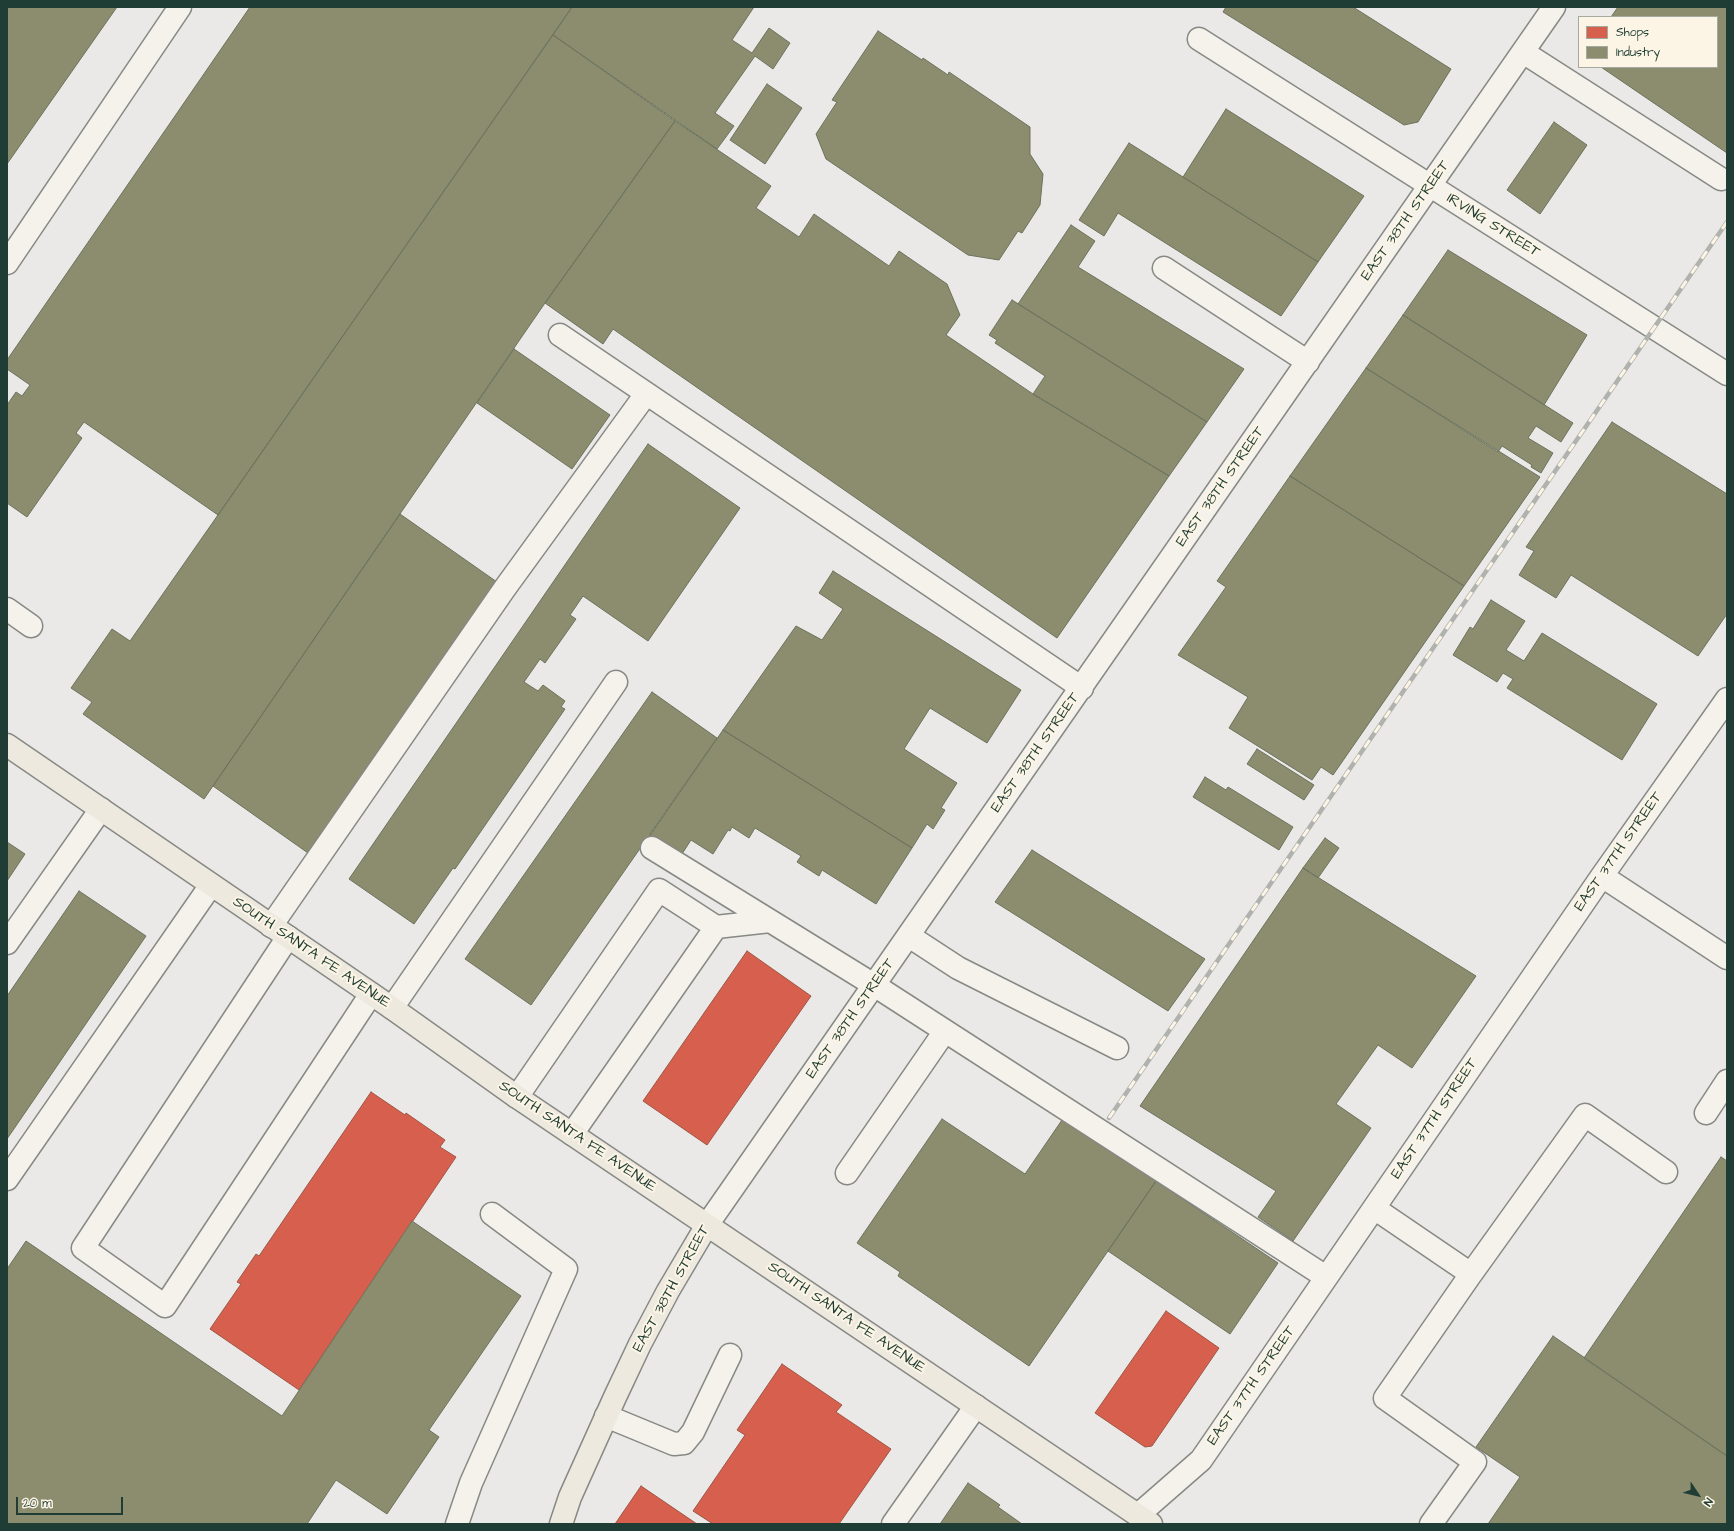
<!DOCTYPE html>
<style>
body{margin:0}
#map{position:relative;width:1734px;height:1531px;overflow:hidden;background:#f7f3ea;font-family:"Architects Daughter",sans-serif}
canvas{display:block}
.frame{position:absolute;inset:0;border:8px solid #1f3d34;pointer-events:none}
.legend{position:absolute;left:1578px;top:16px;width:140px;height:52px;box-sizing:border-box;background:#fcf5e5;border:1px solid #a4ab9e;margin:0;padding:5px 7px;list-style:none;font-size:12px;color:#1f3d34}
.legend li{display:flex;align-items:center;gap:8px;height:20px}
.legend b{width:20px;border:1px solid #a4ab9e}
.north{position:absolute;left:1678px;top:1475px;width:40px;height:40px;-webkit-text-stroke:3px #fcf5e5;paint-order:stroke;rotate:125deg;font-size:11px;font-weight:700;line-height:16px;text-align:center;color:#1f3d34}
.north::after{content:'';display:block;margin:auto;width:14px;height:18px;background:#1f3d34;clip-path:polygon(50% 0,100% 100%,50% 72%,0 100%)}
.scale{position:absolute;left:16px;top:1497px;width:107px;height:18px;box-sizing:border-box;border:2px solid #1f3d34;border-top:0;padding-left:5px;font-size:12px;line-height:14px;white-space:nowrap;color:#1f3d34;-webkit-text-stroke:3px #fcf5e5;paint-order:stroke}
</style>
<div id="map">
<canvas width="1734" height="1531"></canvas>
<div class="frame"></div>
<ul class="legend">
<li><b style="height:11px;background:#d6604d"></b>Shops</li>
<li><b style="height:11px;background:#8c8c6e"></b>Industry</li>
</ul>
<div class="north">N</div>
<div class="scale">20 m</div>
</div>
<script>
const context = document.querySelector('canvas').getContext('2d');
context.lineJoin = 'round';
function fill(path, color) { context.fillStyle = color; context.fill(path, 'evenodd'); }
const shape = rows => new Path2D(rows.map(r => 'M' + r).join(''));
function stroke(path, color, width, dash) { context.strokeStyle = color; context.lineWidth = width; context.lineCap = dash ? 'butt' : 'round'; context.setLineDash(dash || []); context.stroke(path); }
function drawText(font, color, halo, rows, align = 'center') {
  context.font = font + ' "Architects Daughter",sans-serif'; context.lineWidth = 4; context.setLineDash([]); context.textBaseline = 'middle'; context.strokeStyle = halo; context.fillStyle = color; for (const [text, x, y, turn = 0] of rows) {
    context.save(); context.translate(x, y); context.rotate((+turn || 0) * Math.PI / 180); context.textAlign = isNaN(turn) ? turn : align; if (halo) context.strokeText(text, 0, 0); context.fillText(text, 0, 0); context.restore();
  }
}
fill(shape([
 [7,7,1727,7,1727,1524,7,1524],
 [1579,17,1717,17,1717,67,1579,67]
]), '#ebe9e7');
const shops = shape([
 [747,951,811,996,707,1145,643,1101,747,951],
 [371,1092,405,1115,406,1113,445,1140,440,1147,456,1157,299,1390,210,1329,241,1284,237,1282,256,1254,259,1256,371,1092],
 [1166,1311,1219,1348,1152,1446,1145,1447,1095,1413,1166,1311],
 [782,1364,842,1405,836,1412,891,1449,839,1524,713,1524,693,1511,745,1435,737,1430,782,1364],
 [641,1486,697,1524,615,1524,641,1486]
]);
fill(shops, '#d6604d');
stroke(shops, '#9f5646', 1);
const industry = shape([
 [7,7,117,7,7,164,7,7],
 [250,7,572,7,218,515,84,422,76,433,82,438,27,517,7,503,7,405,16,392,22,396,30,385,7,369,7,360,250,7],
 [572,7,754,7,732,40,752,53,769,28,790,43,773,69,755,56,715,113,734,126,717,149,553,35,572,7],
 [1226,7,1353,7,1451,69,1418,122,1404,125,1223,12,1226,7],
 [1618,7,1727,7,1727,153,1601,67,1717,67,1717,17,1611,17,1618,7],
 [878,31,922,60,923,58,948,75,949,72,1030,127,1030,154,1043,174,1040,205,1022,233,1018,231,999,260,968,255,826,159,816,134,837,102,832,100,878,31],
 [553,35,675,121,545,303,204,799,83,714,92,702,71,688,112,629,130,641,553,35],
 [767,84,802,108,765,164,730,140,767,84],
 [1226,109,1364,196,1318,262,1183,177,1226,109],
 [675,121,771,186,756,208,799,237,814,214,889,266,899,251,947,284,960,315,946,335,1033,394,1169,476,1057,638,613,329,603,344,545,303,675,121],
 [1554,122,1587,145,1540,214,1507,190,1554,122],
 [1129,143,1318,262,1281,316,1118,213,1104,236,1079,220,1129,143],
 [1071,225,1095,241,1078,267,1244,369,1207,422,1018,304,1071,225],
 [1448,250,1587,335,1544,405,1403,315,1448,250],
 [1012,300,1207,422,1169,476,1033,394,1045,376,995,343,997,340,989,335,1012,300],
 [1403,315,1573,423,1561,442,1536,426,1528,438,1553,453,1541,473,1531,467,1532,465,1502,446,1498,452,1366,368,1403,315],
 [514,349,610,415,572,469,477,403,514,349],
 [1366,368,1540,477,1464,586,1290,476,1366,368],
 [1612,422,1727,494,1727,614,1698,656,1571,575,1556,598,1519,575,1534,551,1526,547,1612,422],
 [648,444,740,508,648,641,583,596,570,615,576,619,545,663,540,659,524,682,538,691,543,685,565,701,561,707,565,709,455,869,453,868,414,924,349,879,648,444],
 [1290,476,1464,586,1333,775,1321,767,1312,780,1229,728,1248,697,1178,655,1226,587,1217,581,1290,476],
 [400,514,497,582,308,853,213,786,400,514],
 [833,571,1021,690,987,743,930,708,904,749,957,783,941,808,945,810,933,829,927,824,912,848,723,730,796,626,822,640,843,609,819,593,833,571],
 [1491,600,1525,621,1506,650,1524,661,1542,633,1657,704,1622,760,1507,688,1513,679,1503,673,1497,682,1453,655,1470,627,1473,629,1491,600],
 [652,692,717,738,531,1005,465,959,652,692],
 [723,730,912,848,876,904,822,870,819,876,797,862,801,856,755,828,749,838,732,827,730,831,728,830,713,854,691,840,680,857,649,837,723,730],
 [1257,749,1314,785,1304,800,1247,764,1257,749],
 [1205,777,1226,790,1228,787,1293,827,1279,850,1193,797,1205,777],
 [1325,838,1339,848,1318,878,1303,868,1325,838],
 [7,842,25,854,7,881,7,842],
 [1032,850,1205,959,1168,1011,995,902,1032,850],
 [1303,868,1476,976,1412,1068,1378,1045,1336,1104,1371,1128,1293,1241,1258,1217,1276,1191,1140,1106,1303,868],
 [79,891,146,936,7,1139,7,996,79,891],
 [942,1119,1025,1174,1062,1120,1156,1181,1029,1366,898,1276,900,1272,857,1243,942,1119],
 [1721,1157,1727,1161,1727,1456,1584,1358,1721,1157],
 [1156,1181,1278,1263,1230,1334,1108,1251,1156,1181],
 [412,1221,521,1296,429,1430,439,1437,387,1514,336,1480,307,1524,7,1524,7,1269,26,1241,282,1416,412,1221],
 [1553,1336,1727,1456,1727,1524,1488,1524,1520,1477,1476,1447,1553,1336],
 [968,1483,1000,1505,998,1507,1022,1524,940,1524,968,1483]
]);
fill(industry, '#8c8c6e');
stroke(industry, '#6b745d', 1);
const minor = shape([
 [1199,39,1727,374],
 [1523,52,1721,179],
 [7,263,180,7],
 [1164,268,1308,362],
 [560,335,1082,688],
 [7,609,31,626],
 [652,848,874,985,1326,1277],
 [1602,876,1727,958],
 [271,926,505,588,646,394],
 [716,927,770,921],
 [909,936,958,968,1117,1048],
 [288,937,83,1248,165,1306,371,994],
 [7,943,101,809],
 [392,1008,616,682],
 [517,1097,659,890,716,927,572,1134],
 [1706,1113,1727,1081],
 [847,1173,945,1031],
 [7,1179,211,885],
 [1374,1208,1471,1274,1585,1115,1666,1172],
 [707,1225,1554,7],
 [606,1416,674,1444,684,1443,693,1432,730,1355],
 [1138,1515,1201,1460,1602,876,1727,699],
 [457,1524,471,1483,566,1269,492,1214],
 [893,1524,976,1406],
 [1431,1524,1475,1462,1385,1398,1471,1274]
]);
const major = shape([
 [7,745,392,1008,517,1097,1151,1524],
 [561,1524,570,1497,615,1397,640,1344,668,1291,707,1225]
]);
stroke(minor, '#868984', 25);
stroke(major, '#868984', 25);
stroke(minor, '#f5f2ec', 22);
stroke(major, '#eee9df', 22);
const rail = shape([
 [1109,1118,1727,222]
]);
stroke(rail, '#b0b2ad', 4.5);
stroke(rail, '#fcf5e5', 3, [9]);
drawText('15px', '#1f3d34', '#fcf5e5', [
 ["EAST 38TH STREET",1406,221,-55],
 ["IRVING STREET",1493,226,32],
 ["EAST 38TH STREET",1221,487,-55],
 ["EAST 38TH STREET",1036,753,-55],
 ["EAST 37TH STREET",1619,852,-55],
 ["SOUTH SANTA FE AVENUE",311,953,34],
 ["EAST 38TH STREET",851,1019,-55],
 ["EAST 37TH STREET",1435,1119,-56],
 ["SOUTH SANTA FE AVENUE",577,1137,34],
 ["EAST 38TH STREET",672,1289,-61],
 ["SOUTH SANTA FE AVENUE",846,1318,34],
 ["EAST 37TH STREET",1252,1386,-55]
]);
</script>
